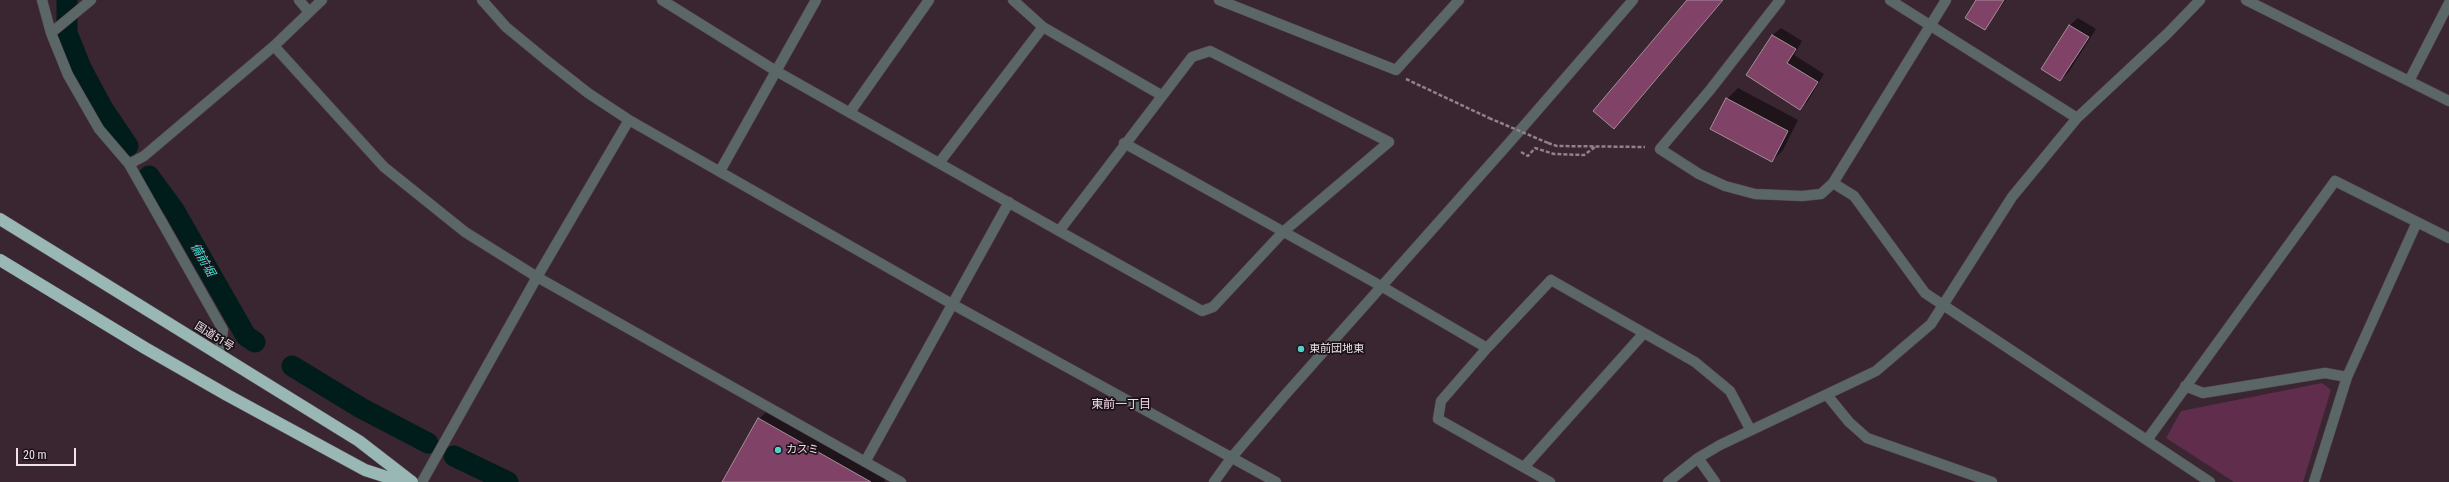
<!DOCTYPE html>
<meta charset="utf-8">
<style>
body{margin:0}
#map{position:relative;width:2449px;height:482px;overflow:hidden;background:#392631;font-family:"Roboto Condensed",sans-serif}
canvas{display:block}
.scale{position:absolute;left:16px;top:448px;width:60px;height:18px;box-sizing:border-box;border:2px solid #efe2e9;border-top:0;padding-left:5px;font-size:12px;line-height:14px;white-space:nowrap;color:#efe2e9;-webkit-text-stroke:3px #1b1217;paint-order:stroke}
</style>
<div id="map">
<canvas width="2449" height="482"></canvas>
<div class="scale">20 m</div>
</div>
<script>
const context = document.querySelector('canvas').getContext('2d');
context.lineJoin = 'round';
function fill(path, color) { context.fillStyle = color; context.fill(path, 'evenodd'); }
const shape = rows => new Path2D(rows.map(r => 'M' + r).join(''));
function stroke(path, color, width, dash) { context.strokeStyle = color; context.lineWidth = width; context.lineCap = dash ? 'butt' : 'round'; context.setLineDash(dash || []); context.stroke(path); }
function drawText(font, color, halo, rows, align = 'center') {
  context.font = font + ' "Roboto Condensed","Noto Sans JP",sans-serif'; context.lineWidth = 3.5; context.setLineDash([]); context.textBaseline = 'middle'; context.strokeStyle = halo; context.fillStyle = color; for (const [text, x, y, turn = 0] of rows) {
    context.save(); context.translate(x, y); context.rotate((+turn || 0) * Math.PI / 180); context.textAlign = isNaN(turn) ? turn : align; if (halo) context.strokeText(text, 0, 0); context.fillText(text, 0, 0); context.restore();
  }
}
fill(shape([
 [2322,383,2331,390,2303,482,2234,482,2166,438,2181,411]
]), '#612d4c');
fill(shape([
 [1688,0,1724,0,1614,128],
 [1977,0,2006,0,1984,29],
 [2078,18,2096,29,2068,73,2060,80,2042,68,2070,25],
 [1781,28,1802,41,1794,55,1824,74,1808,101,1800,108,1748,75,1773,35],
 [1738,88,1798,120,1783,150,1772,161,1727,99],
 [770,408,888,475,884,482,723,482,759,419]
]), '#0007');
stroke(shape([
 [67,0,67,33,81,68,103,109,128,146],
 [149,176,174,210,246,336,255,342],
 [292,366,361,408,428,443],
 [454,456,508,482]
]), '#001d1b', 21);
const building = shape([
 [1687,0,1723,0,1614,129,1593,111,1687,0],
 [1976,0,2004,0,1985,30,1965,18,1976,0],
 [2069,25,2089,37,2060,81,2041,69,2069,25],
 [1772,35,1796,49,1787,63,1818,82,1800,110,1746,75,1772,35],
 [1726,98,1788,131,1772,162,1710,129,1726,98],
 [758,418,871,482,722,482,758,418]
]);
fill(building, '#804267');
stroke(building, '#a58d99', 1);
const minor = shape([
 [42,0,51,33,68,75,99,129,129,164,223,330,219,356],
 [299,0,309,12],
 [482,0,506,27,546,60,588,93,629,120,952,304,1276,482],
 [662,0,776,71,1059,231,1202,311,1213,307,1283,232,1389,142,1210,51,1192,57,1059,231],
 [1013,0,1043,27,1161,95],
 [1219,0,1396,70,1459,0],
 [1780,0,1710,90,1660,149,1699,174,1725,186,1755,194,1802,196,1821,194,1833,183,1946,0],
 [1890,0,2077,118],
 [2246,0,2449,101],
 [51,33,91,0],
 [274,46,384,167,465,232,537,277,901,482],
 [2409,81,2449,3],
 [850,112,929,0],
 [1124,143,1381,286,1487,348],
 [939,163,1043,27],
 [129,164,144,156,274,46,322,0],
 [720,171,816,0],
 [1833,183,1854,196,1925,293,2210,482],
 [2185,386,2203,393,2325,373,2347,377],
 [1827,395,1849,422,1867,438,1992,482],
 [2147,440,2335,181,2449,238],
 [1698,458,1715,482],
 [865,462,1009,202],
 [1524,467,1644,333],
 [422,482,537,277,629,120],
 [1214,482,1232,457,1285,395,1509,143,1633,0],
 [1550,482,1438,419,1441,401,1487,348,1551,280,1695,362,1730,391,1750,429],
 [1668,482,1698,458,1720,445,1876,371,1931,324,2012,197,2077,118,2168,33,2200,0],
 [2314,482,2347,377,2417,222]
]);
const highway = shape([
 [0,219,359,441,412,482],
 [0,260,145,348,227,395,365,470,402,482]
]);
stroke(minor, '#56444e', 11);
stroke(highway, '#56444e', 13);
stroke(shape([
 [1406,79,1489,118],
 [1548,143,1557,146,1645,147],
 [1521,152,1528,156,1535,148,1554,154,1584,155,1595,147]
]), '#91818a', 2.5, [4, 2]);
stroke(minor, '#5b6766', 10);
stroke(highway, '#99b8b5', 12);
stroke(shape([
 [1489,118,1548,143]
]), '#91818a', 2.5, [4, 2]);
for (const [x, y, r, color] of [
 [1301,349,4,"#55cec5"],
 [778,450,4,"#55cec5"]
]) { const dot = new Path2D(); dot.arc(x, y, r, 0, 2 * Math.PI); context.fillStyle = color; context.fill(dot); stroke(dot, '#1b1217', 1.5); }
drawText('11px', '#efe2e9', '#1b1217', [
 ["国道51号",214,337,32]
]);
drawText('11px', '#efe2e9', '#1b1217', [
 ["東前団地東",1309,349],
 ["カスミ",786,450]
], 'left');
drawText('italic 12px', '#46e3da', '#1b1217', [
 ["備前堀",202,260,60]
]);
drawText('12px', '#f5dbe9', '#1b1217', [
 ["東前一丁目",1121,405]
]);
</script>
